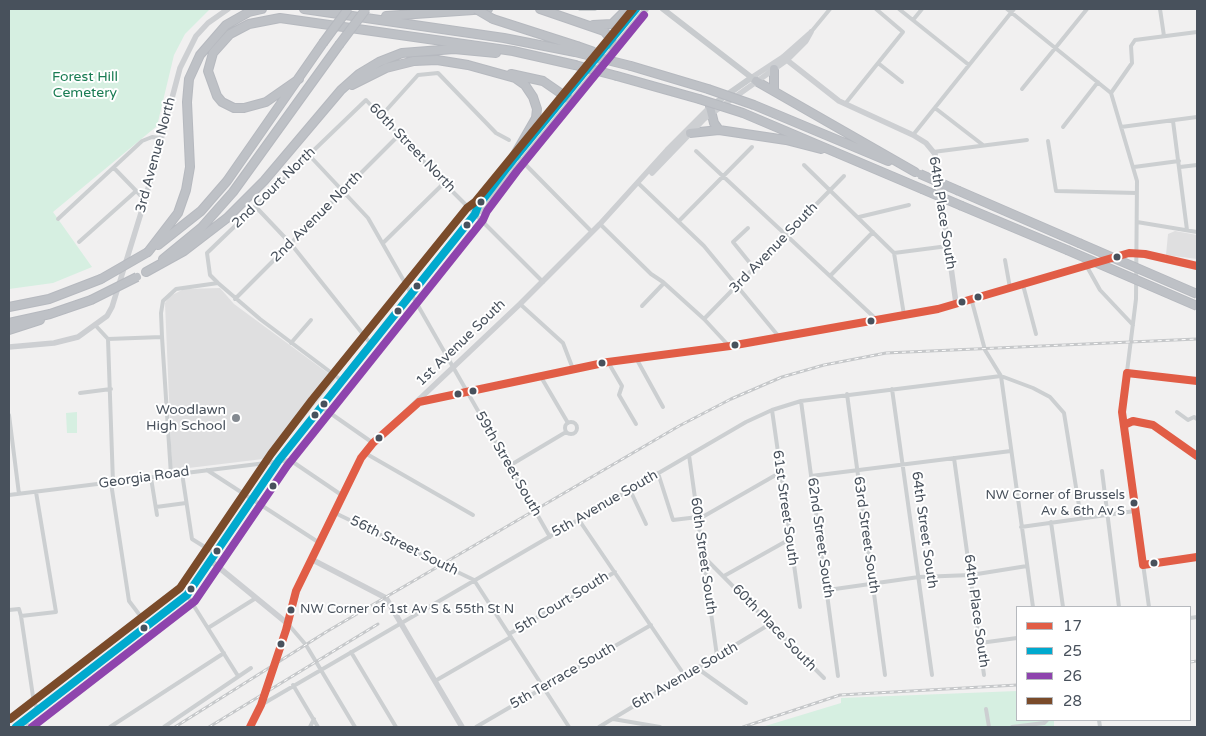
<!DOCTYPE html>
<style>
body{margin:0}
#map{position:relative;width:1206px;height:736px;overflow:hidden;background:#f1f0f0;font-family:"Varela Round",sans-serif}
canvas{display:block}
.frame{position:absolute;inset:0;border:10px solid #48515c;pointer-events:none}
.legend{position:absolute;left:1016px;top:606px;width:175px;height:115px;box-sizing:border-box;background:#fff;border:1px solid #b6b9be;margin:0;padding:6px 9px;list-style:none;font-size:15px;color:#48515c}
.legend li{display:flex;align-items:center;gap:10px;height:25px}
.legend b{width:25px;border:1px solid #b6b9be}
</style>
<div id="map">
<canvas width="1206" height="736"></canvas>
<div class="frame"></div>
<ul class="legend">
<li><b style="height:6px;background:#e15d46"></b>17</li>
<li><b style="height:6px;background:#00a9ce"></b>25</li>
<li><b style="height:6px;background:#8e44ad"></b>26</li>
<li><b style="height:6px;background:#7a4b2a"></b>28</li>
</ul>
</div>
<script>
const context = document.querySelector('canvas').getContext('2d');
context.lineJoin = 'round';
function fill(path, color) { context.fillStyle = color; context.fill(path, 'evenodd'); }
const shape = rows => new Path2D(rows.map(r => 'M' + r).join(''));
function stroke(path, color, width, dash) { context.strokeStyle = color; context.lineWidth = width; context.lineCap = dash ? 'butt' : 'round'; context.setLineDash(dash || []); context.stroke(path); }
function drawText(font, color, halo, rows, align = 'center') {
  context.font = font + ' "Varela Round",sans-serif'; context.lineWidth = 4; context.setLineDash([]); context.textBaseline = 'middle'; context.strokeStyle = halo; context.fillStyle = color; for (const [text, x, y, turn = 0] of rows) {
    context.save(); context.translate(x, y); context.rotate((+turn || 0) * Math.PI / 180); context.textAlign = isNaN(turn) ? turn : align; if (halo) context.strokeText(text, 0, 0); context.fillText(text, 0, 0); context.restore();
  }
}
fill(shape([
 [1175,231,1197,235,1197,259,1166,255,1168,234],
 [220,288,234,304,336,379,271,458,172,470,165,303,170,296,184,289]
]), '#dfdfe0');
fill(shape([
 [9,9,210,9,185,34,174,55,157,126,53,212,92,267,53,283,9,289],
 [77,412,77,433,67,433,66,413],
 [1017,691,1017,720,1054,720,1054,727,762,727,841,703,841,698]
]), '#d6efe1');
const highway = shape([
 [304,9,504,38,575,52],
 [540,9,604,31,611,39,614,49],
 [386,16,488,9],
 [493,19,577,46],
 [593,25,612,24,627,9],
 [631,66,708,89],
 [511,74,543,81,572,101],
 [617,76,699,99],
 [299,79,266,102,244,108,234,108,222,102,217,96,208,71,213,53,230,34,249,24,280,18,513,51,575,65],
 [756,81,915,172],
 [352,85,386,68,414,61,437,60,468,65,515,78,525,85,533,97,537,109,536,118,509,165],
 [774,91,774,69],
 [754,105,888,161],
 [710,107,714,123,719,130],
 [743,113,922,189],
 [690,133,719,130,786,140,821,149],
 [959,191,1079,243],
 [962,206,1067,250],
 [158,245,201,211,227,181,323,43],
 [148,252,178,213,186,190,190,167,187,102,189,79,200,55,226,25,249,12,262,9],
 [163,259,202,227,233,192,339,45],
 [146,272,184,251,227,218,264,181,341,90,359,74,379,62,402,53,454,49,496,53],
 [9,307,49,299,101,279],
 [9,323,50,314,91,300],
 [9,330,40,320]
]);
stroke(highway, '#b6b9bf', 10);
stroke(shape([
 [580,9,595,9],
 [899,9,969,65],
 [1007,9,1111,93],
 [1160,9,1164,36],
 [913,20,922,9],
 [811,32,830,9],
 [878,63,902,82],
 [1022,89,1087,9],
 [1111,93,1137,181,1136,299,1122,412,1149,607],
 [1111,93,1132,63,1131,46,1135,40,1197,32],
 [845,104,903,32,876,9],
 [935,108,983,145],
 [381,116,418,75,438,73,496,133,509,140],
 [1173,121,1187,230],
 [1063,127,1098,82],
 [1121,127,1197,117],
 [913,135,1014,9],
 [1048,141,1056,191,1137,193],
 [696,151,876,319],
 [933,152,1027,140],
 [309,155,368,218,550,537],
 [517,156,591,231],
 [804,165,894,253,904,315],
 [1134,167,1179,161],
 [1180,167,1197,165],
 [114,168,145,200],
 [638,183,704,246,780,338],
 [255,206,291,244,370,343],
 [859,217,909,205],
 [58,219,142,141,152,137,161,138],
 [679,221,752,147],
 [1137,222,1197,232],
 [600,224,651,274,663,282,704,319,729,346],
 [748,228,733,242,754,268],
 [79,242,135,192],
 [383,243,444,183],
 [894,253,948,246],
 [1005,260,1010,288],
 [1086,265,1100,290,1133,325],
 [830,276,873,232],
 [1023,285,1036,334],
 [971,298,985,350,1001,376,1033,607],
 [235,299,399,135],
 [520,304,563,343,573,369],
 [642,306,664,283],
 [704,319,844,176],
 [96,326,108,339,162,337],
 [108,339,113,483],
 [291,343,311,320],
 [636,358,663,407],
 [608,362,622,386,619,395,636,424],
 [1127,373,1197,381],
 [541,377,568,423],
 [341,380,260,319,218,283,210,275,207,253,366,100,444,183,543,282],
 [892,389,932,675],
 [80,393,111,389],
 [847,394,885,675],
 [801,401,838,676],
 [320,406,373,443],
 [772,410,800,607],
 [1177,412,1188,420,1194,417,1197,419],
 [9,415,19,494],
 '565 428a6 6 0 1 1 12 0a6 6 0 1 1-12 0Z',
 [1124,425,1133,421,1153,425,1197,456],
 [365,453,473,515],
 [689,455,717,656],
 [954,458,984,675],
 [509,466,566,432],
 [207,470,318,542],
 [1102,471,1119,607],
 [182,473,192,539,216,554],
 [658,473,673,520,698,517],
 [171,475,162,337,161,313,163,301,176,289,218,283],
 [811,476,1011,451],
 [151,478,157,515],
 [111,483,129,601,148,626],
 [630,490,646,524],
 [9,495,290,460,343,496],
 [156,507,186,503],
 [333,512,474,580,569,727],
 [699,519,781,472],
 [579,520,685,676],
 [1051,522,1063,607],
 [1021,527,1135,511],
 [703,556,824,678],
 [1143,565,1197,557],
 [724,576,790,539],
 [828,590,919,577,971,575,1027,566],
 [187,595,238,676],
 [9,610,19,609,21,616,34,703,39,710],
 [21,616,56,612,36,492],
 [1190,618,1197,617],
 [288,624,306,645,355,727],
 [208,628,256,598],
 [509,634,615,572],
 [980,643,1017,638],
 [351,652,396,727],
 [697,668,746,703],
 [435,681,511,637],
 [293,685,318,727],
 [261,705,746,422,772,410,801,401,1001,376,1033,388,1050,397,1064,413,1081,518],
 [986,709,989,727],
 [613,719,660,727],
 [1099,720,1100,727],
 [25,721,29,727],
 [110,727,224,653],
 [164,727,251,668],
 [310,727,314,719],
 [476,727,651,625],
 [599,727,770,624],
 [1012,727,1044,723,1047,720]
]), '#cccfd1', 4);
stroke(shape([
 [783,57,839,101,913,135,926,143,935,154,956,303],
 [751,78,783,57,809,34],
 [652,173,704,119,787,60,806,41,811,32],
 [9,347,54,343,78,337,107,316,112,307,145,200,180,68,196,36,208,23,228,9],
 [419,402,608,362,730,346,938,309,1129,253,1145,254,1197,266],
 [311,559,386,598,462,727],
 [211,561,288,624],
 [250,727,261,705,286,630,300,582,361,458,373,443,520,304,600,224,667,150,710,107]
]), '#cdcfd2', 5.5);
stroke(shape([
 [663,9,756,81],
 [711,106,751,78],
 [475,214,482,210,646,9],
 [16,727,187,595,279,460,392,316,412,294,475,214,478,206,509,165,636,9]
]), '#c8cbce', 6);
stroke(highway, '#bec1c6', 8);
const rail = shape([
 [1190,662,1197,661],
 [175,727,326,632,679,426,731,399,782,377,824,365,886,353,1197,339],
 [209,727,378,624],
 [743,727,840,695,1017,685]
]);
stroke(rail, '#c6c8ca', 3);
stroke(rail, '#fff', 1, [4]);
const highwayBridge = shape([
 [476,9,493,19],
 [323,43,348,9],
 [339,45,366,9],
 [577,46,594,52],
 [575,52,631,66],
 [575,65,617,76],
 [708,89,754,105],
 [699,99,743,113],
 [920,174,959,191],
 [922,189,962,206],
 [1079,243,1197,294],
 [1067,250,1197,306],
 [101,279,148,252],
 [91,300,137,277]
]);
stroke(highwayBridge, '#b6b9bf', 10, []);
stroke(highwayBridge, '#bec1c6', 8);
stroke(shape([
 [1197,381,1127,373,1122,412,1143,565,1197,557],
 [1124,425,1133,421,1153,425,1197,456],
 [250,727,261,705,286,630,296,591,361,458,373,443,419,402,608,362,730,346,938,309,1129,253,1145,254,1197,266]
]), '#e15d46', 8);
stroke(shape([
 [16,727,187,595,279,460,475,214,478,206,509,165,636,9]
]), '#00a9ce', 8);
stroke(shape([
 [32,727,195,601,287,466,483,220,487,211,517,171,644,15]
]), '#8e44ad', 8);
stroke(shape([
 [10,719,180,588,271,454,312,400,467,208,475,202,633,9]
]), '#7a4b2a', 8);
for (const [x, y, r, color] of [
 [481,202,4.5,"#48515c"],
 [467,225,4.5,"#48515c"],
 [1117,257,4.5,"#48515c"],
 [417,286,4.5,"#48515c"],
 [978,297,4.5,"#48515c"],
 [962,302,4.5,"#48515c"],
 [398,311,4.5,"#48515c"],
 [871,321,4.5,"#48515c"],
 [735,345,4.5,"#48515c"],
 [602,363,4.5,"#48515c"],
 [473,391,4.5,"#48515c"],
 [458,394,4.5,"#48515c"],
 [324,404,4.5,"#48515c"],
 [315,415,4.5,"#48515c"],
 [236,418,5,"#838990"],
 [379,438,4.5,"#48515c"],
 [273,486,4.5,"#48515c"],
 [1134,503,4.5,"#48515c"],
 [217,551,4.5,"#48515c"],
 [1154,563,4.5,"#48515c"],
 [191,589,4.5,"#48515c"],
 [291,610,4.5,"#48515c"],
 [144,628,4.5,"#48515c"],
 [281,644,4.5,"#48515c"]
]) { const dot = new Path2D(); dot.arc(x, y, r, 0, 2 * Math.PI); context.fillStyle = color; context.fill(dot); stroke(dot, '#fff', 2); }
drawText('13px', '#48515c', '#fff', [
 ["NW Corner of Brussels",1125,496],
 ["Av & 6th Av S",1125,512],
 ["NW Corner of 1st Av S & 55th St N",300,610,"left"]
], 'right');
drawText('14px', '#1a7c53', '#fff', [
 ["Forest Hill",85,77],
 ["Cemetery",85,93]
]);
drawText('14px', '#48515c', '#fff', [
 ["60th Street North",412,148,46],
 ["3rd Avenue North",156,155,-75],
 ["2nd Court North",274,188,-44],
 ["64th Place South",942,213,81],
 ["2nd Avenue North",317,217,-45],
 ["3rd Avenue South",774,248,-46],
 ["1st Avenue South",461,343,-44],
 ["59th Street South",508,464,60],
 ["Georgia Road",144,478,-8],
 ["5th Avenue South",605,504,-30],
 ["61st Street South",785,508,82],
 ["64th Street South",924,530,82],
 ["63rd Street South",866,535,82],
 ["62nd Street South",820,538,82],
 ["56th Street South",404,546,26],
 ["60th Street South",703,556,82],
 ["5th Court South",562,603,-31],
 ["64th Place South",976,611,82],
 ["60th Place South",774,628,46],
 ["5th Terrace South",563,676,-30],
 ["6th Avenue South",685,676,-30]
]);
drawText('14px', '#48515c', '#fff', [
 ["Woodlawn",226,410],
 ["High School",226,426]
], 'right');
</script>
